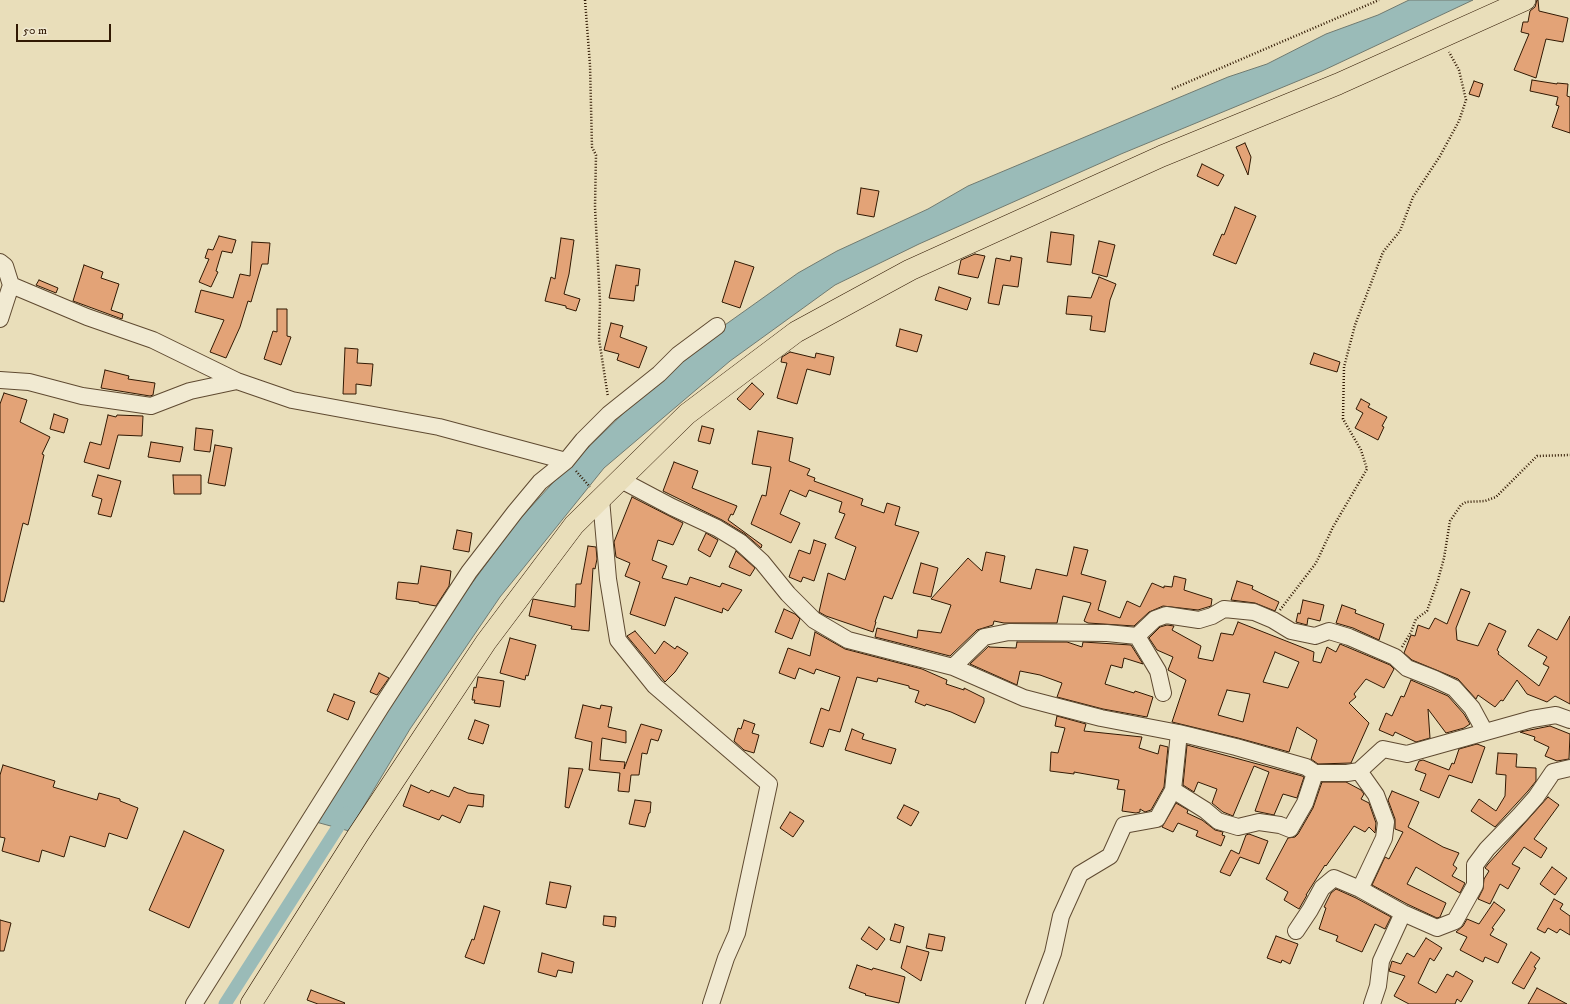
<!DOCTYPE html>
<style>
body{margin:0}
#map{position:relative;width:1570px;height:1004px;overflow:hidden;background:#e9deba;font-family:"IM FELL DW Pica",serif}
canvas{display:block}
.scale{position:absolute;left:16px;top:24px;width:95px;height:18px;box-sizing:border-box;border:2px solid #311903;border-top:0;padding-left:5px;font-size:12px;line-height:14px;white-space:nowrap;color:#311903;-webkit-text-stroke:3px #f1ead2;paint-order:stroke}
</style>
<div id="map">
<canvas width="1570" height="1004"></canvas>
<div class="scale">50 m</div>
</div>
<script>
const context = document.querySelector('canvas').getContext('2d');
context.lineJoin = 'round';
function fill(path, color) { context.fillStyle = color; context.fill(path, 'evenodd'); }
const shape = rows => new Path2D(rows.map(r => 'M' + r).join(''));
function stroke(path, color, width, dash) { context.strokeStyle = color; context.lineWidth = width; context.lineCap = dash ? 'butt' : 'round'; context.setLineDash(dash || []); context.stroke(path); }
const water = shape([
 [1409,0,1473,0,1322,71,1121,154,919,244,835,285,730,361,604,468,500,597,410,729,349,831,316,822,438,629,518,521,560,475,642,395,708,337,798,273,837,251,928,209,968,186,1228,77,1267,64,1326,34,1378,15,1409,0]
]);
fill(water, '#9abbb8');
stroke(water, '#707a70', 1);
stroke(shape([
 [225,1004,347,813]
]), '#9abbb8', 13);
const building = shape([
 [1537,0,1538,0,1539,11,1568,18,1563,42,1546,39,1536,78,1514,70,1529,34,1521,32,1523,22,1528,22,1530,11,1535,7,1537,0],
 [1532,80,1557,84,1557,83,1568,84,1567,96,1570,97,1570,133,1552,127,1559,106,1556,105,1558,97,1530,91,1532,80],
 [1474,81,1483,84,1479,97,1469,94,1474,81],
 [1245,143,1251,157,1248,175,1236,147,1245,143],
 [1202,164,1224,175,1218,186,1197,176,1202,164],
 [861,188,879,191,874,217,857,214,861,188],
 [1235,207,1256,216,1236,264,1213,255,1222,234,1224,235,1235,207],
 [1051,232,1074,235,1071,265,1047,262,1051,232],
 [219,236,236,240,232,253,222,251,216,271,218,272,211,287,199,282,209,259,205,258,208,249,213,250,219,236],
 [561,238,574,240,569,274,564,294,580,299,576,311,566,308,566,306,545,301,551,277,555,279,561,238],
 [1099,241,1115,245,1107,277,1092,273,1099,241],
 [252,242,270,243,268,264,262,264,251,302,248,301,240,327,226,358,210,352,224,320,195,312,201,290,233,298,240,274,250,276,252,242],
 [975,254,985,256,978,278,958,274,961,260,975,254],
 [1011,256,1022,258,1018,287,1003,285,999,305,988,303,996,258,1010,261,1011,256],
 [735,261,754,267,740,308,722,302,735,261],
 [84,265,103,272,101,278,119,284,111,310,123,314,122,319,73,301,84,265],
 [616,265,640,269,638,286,636,285,634,301,609,298,616,265],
 [1099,277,1116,284,1110,300,1105,332,1090,330,1092,316,1066,314,1068,296,1091,298,1099,277],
 [39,280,58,288,56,293,36,285,39,280],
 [939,287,971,298,967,310,935,300,939,287],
 [277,309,287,309,287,336,291,337,281,365,264,359,273,331,277,332,277,309],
 [611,323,623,326,620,337,647,347,639,368,617,360,619,354,604,350,611,323],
 [900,329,922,335,917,352,896,346,900,329],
 [345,348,358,349,357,363,373,364,371,386,356,384,356,394,343,394,345,348],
 [790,352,815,358,816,353,834,357,830,375,807,369,797,404,777,398,787,363,781,362,782,357,790,352],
 [1314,353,1340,362,1337,372,1310,364,1314,353],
 [105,370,129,376,128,379,155,383,153,395,150,396,101,388,105,370],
 [752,383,764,394,750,410,737,399,752,383],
 [4,393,27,400,20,422,50,437,42,454,44,455,28,525,23,523,4,602,0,601,0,404,4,393],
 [1361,399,1370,404,1368,407,1387,417,1382,426,1384,427,1378,440,1355,428,1363,413,1356,409,1361,399],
 [54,414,68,419,64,433,50,429,54,414],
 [108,415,116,417,117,415,143,416,142,436,118,435,109,469,84,462,90,442,101,445,108,415],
 [702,426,714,429,710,444,698,441,702,426],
 [196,428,213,430,210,452,194,450,196,428],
 [758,431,793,438,789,461,810,469,807,475,815,478,814,481,863,499,861,505,884,513,887,503,900,507,895,525,919,532,892,599,884,596,875,622,876,622,873,632,826,616,819,612,828,573,845,580,856,547,835,538,845,514,839,512,842,502,809,490,806,497,790,490,780,514,800,523,791,543,751,524,762,495,766,496,771,467,752,464,758,431],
 [151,442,183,447,180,462,148,457,151,442],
 [215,445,232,448,225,486,208,483,215,445],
 [674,462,698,471,692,488,737,506,733,515,731,514,728,520,762,545,761,548,745,534,722,520,663,491,674,462],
 [98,475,121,481,111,517,98,514,102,499,92,496,98,475],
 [173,475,201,475,201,494,174,494,173,475],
 [632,497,683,523,673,545,658,540,652,560,667,566,662,578,687,585,690,577,720,587,722,583,742,590,728,611,723,608,722,613,675,597,665,626,630,614,640,582,625,576,630,563,616,557,614,542,632,497],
 [457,530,472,533,469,552,453,549,457,530],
 [706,533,718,540,710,557,698,550,706,533],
 [814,540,826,544,814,581,803,577,801,582,789,577,799,550,810,554,814,540],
 [588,546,596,547,597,559,595,569,593,568,589,631,571,629,572,626,529,616,533,599,575,607,576,584,581,584,588,546],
 [1074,547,1088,550,1081,574,1106,581,1098,610,1120,618,1127,601,1140,607,1152,583,1164,588,1164,586,1172,587,1174,576,1186,579,1184,590,1212,599,1211,606,1198,610,1163,606,1149,612,1134,626,1088,623,1084,621,1091,603,1063,596,1057,623,1004,623,994,621,993,625,977,630,950,656,875,637,877,628,917,638,918,630,941,633,951,605,931,599,968,558,982,571,986,552,1005,556,1000,582,1031,589,1036,569,1067,576,1074,547],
 [736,551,755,568,750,576,729,567,736,551],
 [921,563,938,568,931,597,913,593,921,563],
 [421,566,451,571,449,586,436,606,419,603,419,602,396,599,398,582,418,584,421,566],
 [1237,581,1253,586,1252,589,1279,602,1275,611,1255,603,1231,600,1237,581],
 [1461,589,1470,592,1456,628,1457,640,1478,646,1489,623,1506,631,1497,650,1499,652,1498,654,1539,686,1549,667,1543,664,1547,657,1528,646,1538,629,1557,640,1570,616,1570,704,1555,696,1547,702,1527,694,1517,680,1503,701,1501,700,1495,707,1478,695,1476,699,1458,679,1412,660,1404,653,1411,635,1415,636,1418,625,1429,629,1435,618,1447,624,1461,589],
 [1303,600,1324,605,1320,621,1308,618,1307,625,1296,622,1298,613,1300,614,1303,600],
 [1342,605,1356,610,1355,613,1384,624,1379,640,1353,628,1336,623,1342,605],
 [784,609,795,614,800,619,792,639,775,632,784,609],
 [1238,622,1314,652,1313,661,1321,663,1327,647,1336,652,1340,644,1390,665,1394,669,1384,688,1366,679,1354,694,1356,697,1349,703,1369,723,1351,763,1318,764,1311,759,1317,740,1297,727,1289,752,1238,738,1172,722,1186,680,1168,670,1173,657,1157,650,1149,638,1160,627,1167,625,1174,626,1172,630,1201,646,1198,658,1213,661,1221,633,1233,635,1238,622],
 [1275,652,1299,662,1288,688,1263,682,1275,652],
 [1227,690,1250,694,1243,722,1218,715,1227,690],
 [635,631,655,654,664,641,675,649,677,646,688,653,675,672,665,682,627,636,635,631],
 [815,632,845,649,922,669,947,680,946,684,964,690,964,688,984,698,984,702,975,723,951,712,926,704,925,706,915,702,919,691,909,688,909,686,878,678,877,682,857,677,840,732,829,729,823,747,810,743,821,708,829,711,840,677,816,669,814,674,799,668,795,679,779,673,788,648,810,656,815,632],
 [510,638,536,645,528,676,526,675,525,680,500,673,510,638],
 [1017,642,1067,642,1082,647,1083,642,1131,645,1143,664,1124,658,1122,668,1111,665,1105,684,1134,693,1135,691,1153,697,1147,717,1103,709,1057,697,1062,683,1040,675,1020,671,1017,685,970,664,989,646,989,647,1016,648,1017,642],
 [379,673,389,678,377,695,370,692,379,673],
 [478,677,504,681,500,707,474,703,475,700,472,700,474,687,476,688,478,677],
 [1411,680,1448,696,1464,714,1470,724,1464,728,1446,733,1428,709,1430,738,1416,742,1395,732,1393,736,1379,730,1386,713,1392,716,1401,696,1404,697,1411,680],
 [334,694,355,702,348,720,327,711,334,694],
 [583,705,600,709,601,705,612,707,608,727,626,731,626,743,602,738,600,760,625,762,624,769,641,724,662,730,658,741,651,739,647,754,642,753,639,775,631,775,629,792,618,791,620,773,589,770,592,742,575,738,583,705],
 [1057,716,1086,724,1084,731,1142,737,1139,748,1158,754,1160,745,1168,747,1164,787,1151,810,1145,812,1140,809,1140,812,1136,813,1122,811,1125,790,1117,789,1119,780,1074,772,1074,774,1050,771,1051,752,1058,753,1065,728,1055,726,1057,716],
 [475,720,489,725,483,744,468,739,475,720],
 [744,720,755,724,752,733,759,735,754,753,744,750,734,741,738,728,741,729,744,720],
 [1550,726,1570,734,1569,759,1557,761,1545,756,1549,747,1534,740,1535,737,1520,732,1550,726],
 [852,729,864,734,862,739,896,749,891,764,845,750,852,729],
 [1477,744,1485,747,1472,783,1449,775,1439,798,1420,790,1426,774,1415,770,1419,761,1423,760,1449,770,1452,763,1454,764,1459,749,1477,744],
 [1187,745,1302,776,1304,777,1297,798,1283,794,1274,815,1255,811,1269,772,1254,766,1233,816,1223,812,1212,803,1217,789,1198,782,1194,792,1183,785,1187,745],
 [1498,753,1517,754,1516,767,1536,768,1536,781,1528,791,1495,827,1471,811,1479,799,1496,811,1505,796,1506,775,1496,774,1498,753],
 [3,765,55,781,53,787,97,800,99,793,120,799,120,801,138,808,127,839,109,833,105,847,70,836,64,857,42,850,39,862,2,851,5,838,0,837,0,775,3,765],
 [569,768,583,769,569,808,565,807,569,768],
 [1322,782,1346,782,1361,790,1364,794,1361,799,1369,803,1376,823,1375,833,1369,827,1365,832,1354,826,1326,866,1325,865,1306,895,1307,895,1299,909,1284,900,1288,892,1266,879,1288,838,1295,837,1298,834,1313,808,1322,782],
 [411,785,429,793,431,790,449,797,454,787,468,793,484,795,483,807,468,805,460,823,442,815,439,820,403,806,411,785],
 [1392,791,1419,802,1408,827,1443,847,1459,853,1453,865,1457,868,1452,876,1465,883,1460,893,1416,867,1407,884,1446,903,1440,917,1437,918,1407,904,1372,885,1385,857,1389,859,1403,832,1395,829,1395,819,1388,800,1392,791],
 [1548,797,1559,805,1534,839,1547,848,1541,858,1524,847,1512,864,1520,868,1508,889,1500,884,1490,904,1478,899,1483,889,1484,879,1489,871,1485,868,1488,864,1548,797],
 [635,800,651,802,650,813,649,813,645,827,629,824,635,800],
 [1176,803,1188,810,1187,813,1202,820,1215,830,1223,832,1222,835,1225,836,1221,846,1196,836,1198,831,1178,823,1173,832,1162,827,1176,803],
 [904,805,919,812,911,826,897,818,904,805],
 [790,812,804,821,793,837,780,828,790,812],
 [184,831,224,850,189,928,149,910,184,831],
 [1249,834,1268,841,1259,864,1240,857,1230,876,1220,872,1231,850,1239,854,1246,835,1249,834],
 [1552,867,1567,878,1555,895,1540,884,1552,867],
 [550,882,571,886,566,908,546,904,550,882],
 [1336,889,1356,898,1391,917,1385,929,1375,924,1362,952,1336,941,1338,936,1319,929,1326,908,1324,907,1331,893,1336,889],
 [1554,899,1563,904,1560,909,1570,916,1570,935,1560,929,1557,933,1548,928,1545,933,1537,929,1554,899],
 [1494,902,1505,910,1492,928,1494,929,1490,935,1507,944,1498,963,1485,957,1483,962,1460,950,1467,937,1456,932,1463,926,1467,919,1479,924,1494,902],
 [484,906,500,911,484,964,465,957,472,939,474,940,484,906],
 [604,916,616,917,615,927,603,925,604,916],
 [0,920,11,923,4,951,0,951,0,920],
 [895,924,904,927,900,943,890,940,895,924],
 [869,927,885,939,877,950,861,939,869,927],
 [929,934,945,937,942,951,926,948,929,934],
 [1276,936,1298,944,1290,964,1282,960,1281,963,1267,958,1276,936],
 [1426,938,1442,948,1434,961,1430,958,1418,983,1436,993,1447,974,1453,977,1456,971,1473,981,1461,1002,1457,999,1455,1004,1409,1004,1394,996,1405,976,1389,971,1392,961,1401,964,1407,953,1414,957,1426,938],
 [907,946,929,952,921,981,901,968,907,946],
 [1531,952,1540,958,1534,967,1536,968,1524,989,1512,983,1531,952],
 [542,953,574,962,572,973,558,970,556,977,538,972,542,953],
 [857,965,872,970,873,968,905,977,899,1003,865,995,866,994,849,988,857,965],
 [1537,988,1567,1004,1528,1004,1537,988],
 [311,990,345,1003,344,1004,318,1004,307,1000,311,990]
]);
fill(building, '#e3a377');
stroke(building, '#311903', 1);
const minor = shape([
 [0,262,5,266,11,285,0,319],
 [11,285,87,317,153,340,237,381,292,400,439,427,566,461],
 [0,380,29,382,82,396,151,406,190,391,237,381],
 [621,480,672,507,717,528,740,542,762,562,788,594,814,620,848,640,953,667,1024,698,1101,718,1179,733,1236,747,1306,767,1315,773,1347,773,1359,771,1383,749,1407,754,1532,719,1556,715,1570,720],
 [601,499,608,579,618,640,655,686,769,784,737,933,726,958,711,1004],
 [1137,636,1158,671,1163,693],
 [953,667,984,637,1009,632,1107,633,1137,636,1155,619,1166,615,1199,620,1212,616,1224,609,1254,612,1273,620,1291,631,1315,636,1329,631,1349,637,1395,657,1407,668,1435,679,1454,688,1472,708,1485,732],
 [1179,733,1173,790,1205,810,1218,821,1238,827,1259,822,1280,825,1290,829,1305,803,1315,773],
 [1359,771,1376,795,1386,822,1384,838,1360,889],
 [1296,931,1310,910,1322,888,1334,878,1360,889,1403,913,1437,928,1455,921,1475,885,1475,865,1487,849,1520,815,1536,797,1553,772,1570,768],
 [194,1004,381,707,469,572,515,512,540,482,566,461,583,440,609,414,659,374,678,355,717,326],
 [1034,1004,1053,953,1061,916,1080,874,1110,856,1124,825,1157,819,1173,790],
 [1372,1004,1378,986,1381,961,1403,913]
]);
const major = shape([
 [251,1004,358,835,486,642,574,525,687,414,796,332,910,270,1162,156,1338,84,1525,0]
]);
stroke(minor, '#5f4a31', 18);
stroke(major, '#311903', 22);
stroke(shape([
 [585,0,590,65,592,147,596,155,595,207,600,302,599,339,608,397],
 [1172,89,1379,0],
 [576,471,590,487],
 [1280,610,1316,563,1333,527,1367,469,1361,450,1343,419,1344,367,1355,325,1383,252,1400,231,1413,197,1440,156,1459,121,1466,100,1459,70,1449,52],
 [1402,647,1411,632,1416,619,1427,611,1438,580,1444,558,1450,521,1461,505,1466,502,1485,501,1496,497,1537,456,1570,455]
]), '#311903', 2.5, [1, 2]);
stroke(minor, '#f1ead2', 16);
stroke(major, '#e9deba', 21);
</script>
